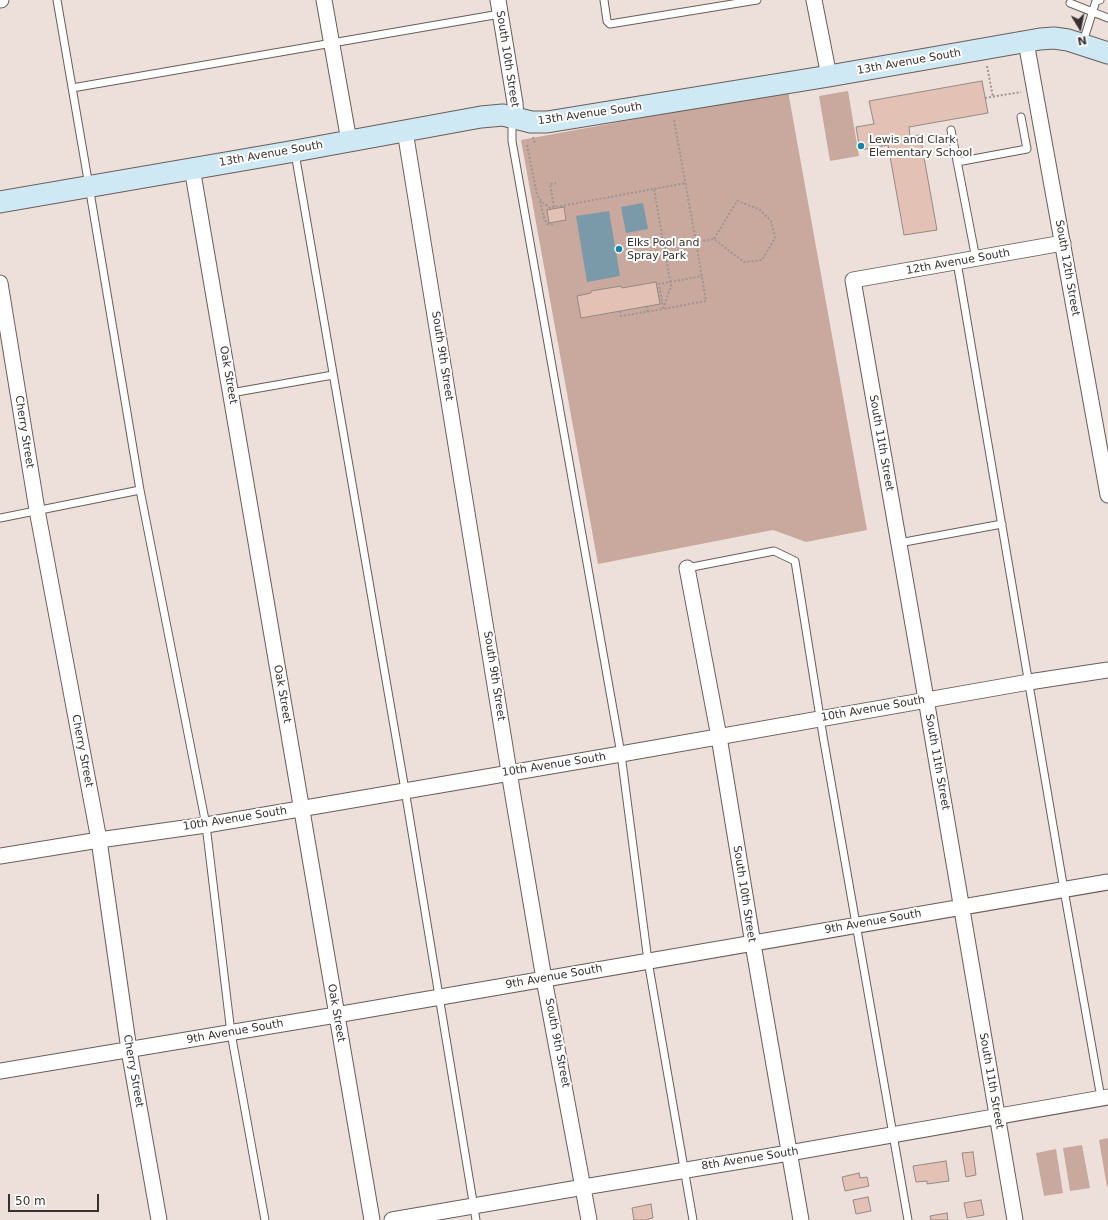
<!DOCTYPE html>
<style>
body{margin:0}
#map{position:relative;width:1108px;height:1220px;overflow:hidden;background:#ede0db;font-family:"DejaVu Sans",sans-serif}
canvas{display:block}
.north{position:absolute;left:1060px;top:8px;width:40px;height:40px;-webkit-text-stroke:3px #fff;paint-order:stroke;rotate:170deg;font-size:11px;font-weight:700;line-height:16px;text-align:center;color:#36312f}
.north::after{content:'';display:block;margin:auto;width:14px;height:18px;background:#36312f;clip-path:polygon(50% 0,100% 100%,50% 72%,0 100%)}
.scale{position:absolute;left:8px;top:1194px;width:91px;height:18px;box-sizing:border-box;border:2px solid #36312f;border-top:0;padding-left:5px;font-size:12px;line-height:14px;white-space:nowrap;color:#36312f;-webkit-text-stroke:3px #fff;paint-order:stroke}
</style>
<div id="map">
<canvas width="1108" height="1220"></canvas>
<div class="north">N</div>
<div class="scale">50 m</div>
</div>
<script>
const context = document.querySelector('canvas').getContext('2d');
context.lineJoin = 'round';
function fill(path, color) { context.fillStyle = color; context.fill(path, 'evenodd'); }
const shape = rows => new Path2D(rows.map(r => 'M' + r).join(''));
function stroke(path, color, width, dash) { context.strokeStyle = color; context.lineWidth = width; context.lineCap = dash ? 'butt' : 'round'; context.setLineDash(dash || []); context.stroke(path); }
function drawText(font, color, halo, rows, align = 'center') {
  context.font = font + ' "DejaVu Sans",sans-serif'; context.lineWidth = 4; context.setLineDash([]); context.textBaseline = 'middle'; context.strokeStyle = halo; context.fillStyle = color; for (const [text, x, y, turn = 0] of rows) {
    context.save(); context.translate(x, y); context.rotate((+turn || 0) * Math.PI / 180); context.textAlign = isNaN(turn) ? turn : align; if (halo) context.strokeText(text, 0, 0); context.fillText(text, 0, 0); context.restore();
  }
}
fill(shape([
 [788,91,867,530,806,542,773,530,598,564,521,140],
 [848,91,859,156,830,161,819,96],
 [1108,1138,1108,1186,1107,1187,1099,1140],
 [1082,1145,1090,1188,1070,1191,1063,1148],
 [1056,1149,1063,1193,1044,1196,1036,1153]
]), '#c9a99d');
fill(shape([
 [643,203,648,229,626,233,621,207],
 [609,211,620,276,587,282,576,216]
]), '#7a9aa9');
const building = shape([
 [982,81,988,113,909,127,910,136,920,135,937,230,904,235,888,145,860,150,856,127,874,124,869,101,982,81],
 [564,207,566,220,549,223,547,210,564,207],
 [656,282,660,304,581,318,577,296,591,293,591,291,621,286,622,288,656,282],
 [973,1152,976,1175,966,1177,962,1153,973,1152],
 [946,1161,949,1181,927,1184,927,1181,916,1182,913,1166,946,1161],
 [859,1173,860,1178,867,1177,869,1186,845,1191,842,1177,859,1173],
 [868,1197,871,1211,856,1214,853,1200,868,1197],
 [981,1200,984,1215,967,1218,964,1203,981,1200],
 [651,1204,653,1218,648,1219,648,1220,634,1220,632,1208,651,1204],
 [947,1213,948,1220,931,1220,930,1216,947,1213]
]);
fill(building, '#e3c2b5');
stroke(building, '#958985', 1);
const lane = shape([
 [57,0,89,186,140,490,206,825,231,1033,265,1220],
 [604,0,607,21,610,24,757,0],
 [1070,3,1108,18],
 [1083,42,1096,1,1100,0],
 [72,88,500,14],
 [512,120,512,141,621,754,648,961,693,1220],
 [951,130,976,259],
 [295,153,405,790,476,1220],
 [957,162,1027,149,1021,117],
 [957,262,1064,890,1101,1098],
 [231,393,333,375],
 [0,518,140,490],
 [899,543,1002,524],
 [687,568,774,551,795,561,823,736,908,1220]
]);
const street = shape([
 [0,0,1,0],
 [324,0,349,141],
 [498,0,515,103,516,119],
 [814,0,829,76],
 [1026,42,1108,495],
 [405,131,512,790,544,979,589,1220],
 [192,168,372,1220],
 [0,283,37,510,99,840,129,1050,159,1220],
 [687,568,719,737,753,944,801,1220],
 [0,856,99,840,206,825,621,754,1029,682,1108,670],
 [0,1071,336,1015,1108,882],
 [392,1220,584,1187,789,1153,1108,1097],
 [1015,1220,926,699,853,280,1063,243]
]);
const secondary = shape([
 [0,202,295,151,481,117,503,115,531,122,547,122,829,76,1040,39,1054,38,1068,40,1108,53]
]);
stroke(lane, '#685e5a', 9);
stroke(street, '#685e5a', 17);
stroke(secondary, '#685e5a', 23);
stroke(shape([
 [987,66,993,97],
 [985,98,1021,92],
 [674,120,696,242,706,301,663,309,659,284,702,276],
 [533,137,535,144],
 [527,145,537,195,542,202,550,208,686,183],
 [540,201,544,218,547,224,554,225],
 [554,207,550,184,556,183],
 [664,247,714,239,744,262,762,260,775,238,771,221,759,209,737,201,714,239],
 [647,306,648,312],
 [620,311,621,316,663,309,671,286,654,189]
]), '#9f9592', 2, [2, 2]);
stroke(lane, '#fff', 7);
stroke(street, '#fff', 15);
stroke(secondary, '#cfe9f4', 21);
for (const [x, y, r, color] of [
 [861,146,4,"#1386ac"],
 [619,249,4,"#1386ac"]
]) { const dot = new Path2D(); dot.arc(x, y, r, 0, 2 * Math.PI); context.fillStyle = color; context.fill(dot); stroke(dot, '#fff', 1.5); }
drawText('11px', '#36312f', '#fff', [
 ["South 10th Street",507,59,81],
 ["13th Avenue South",909,62,-10],
 ["13th Avenue South",590,114,-8],
 ["13th Avenue South",271,154,-10],
 ["12th Avenue South",958,262,-10],
 ["South 12th Street",1067,268,80],
 ["South 9th Street",442,356,81],
 ["Oak Street",228,375,80],
 ["Cherry Street",24,432,81],
 ["South 11th Street",881,443,80],
 ["South 9th Street",494,676,81],
 ["Oak Street",282,694,80],
 ["10th Avenue South",873,709,-10],
 ["Cherry Street",82,751,79],
 ["South 11th Street",937,762,80],
 ["10th Avenue South",554,765,-9],
 ["10th Avenue South",235,819,-9],
 ["South 10th Street",744,894,81],
 ["9th Avenue South",873,922,-10],
 ["9th Avenue South",554,977,-10],
 ["Oak Street",336,1013,80],
 ["9th Avenue South",235,1032,-10],
 ["South 9th Street",557,1043,79],
 ["Cherry Street",133,1071,80],
 ["South 11th Street",991,1081,80],
 ["8th Avenue South",750,1159,-9]
]);
drawText('11px', '#36312f', '#fff', [
 ["Lewis and Clark",869,140],
 ["Elementary School",869,153],
 ["Elks Pool and",627,243],
 ["Spray Park",627,256]
], 'left');
</script>
